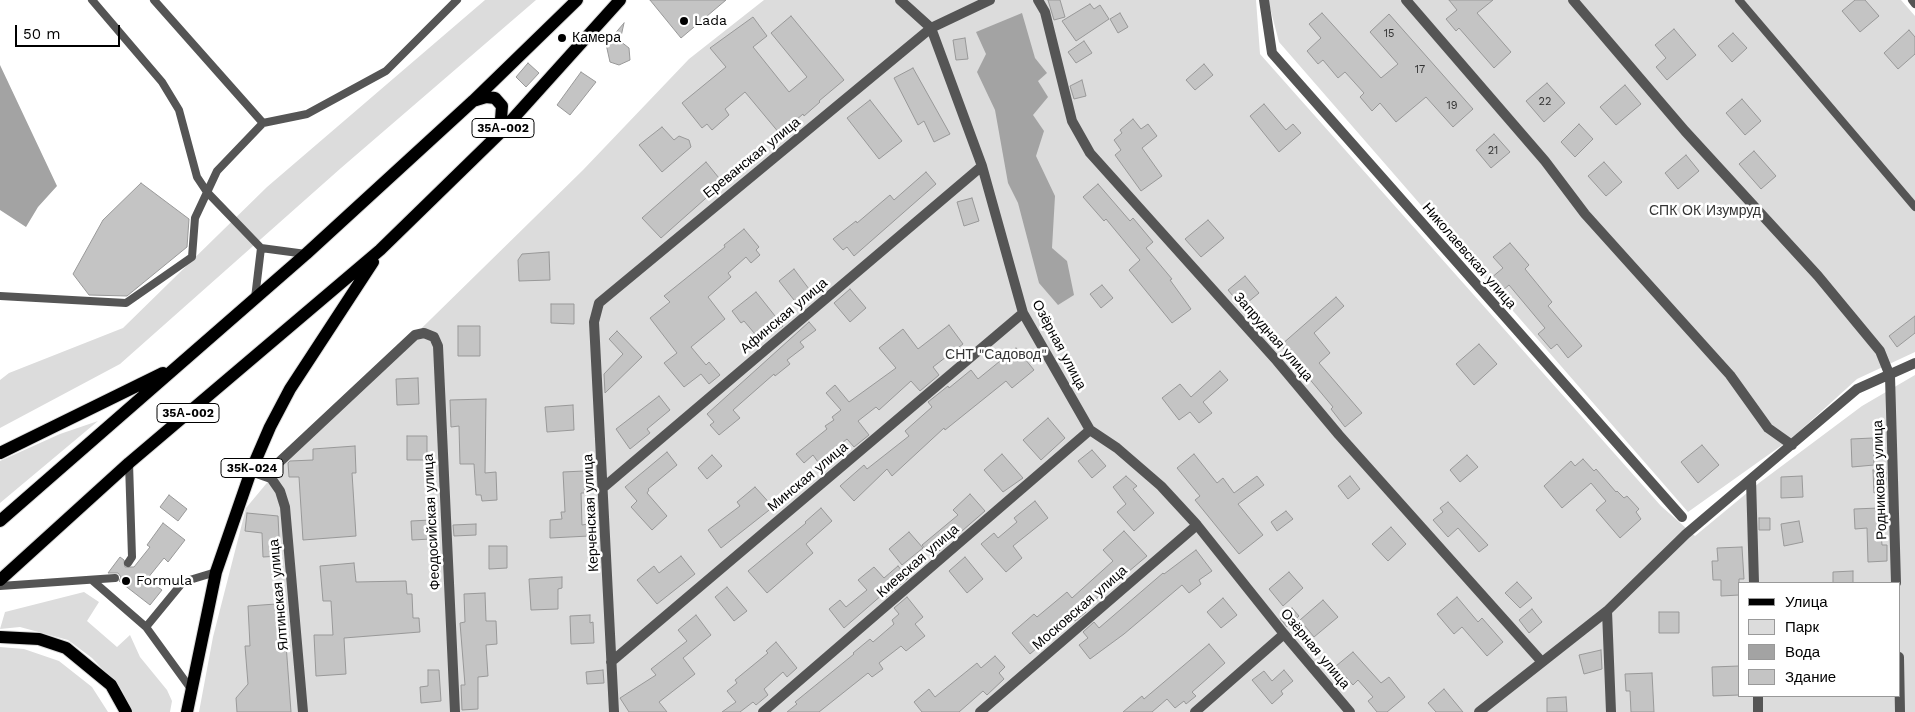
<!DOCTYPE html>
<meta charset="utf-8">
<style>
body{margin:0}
#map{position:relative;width:1915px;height:712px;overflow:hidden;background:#fff;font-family:"Work Sans",sans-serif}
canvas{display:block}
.legend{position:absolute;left:1738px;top:582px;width:162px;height:115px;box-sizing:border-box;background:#fff;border:1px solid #999;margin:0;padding:6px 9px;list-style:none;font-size:15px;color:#000}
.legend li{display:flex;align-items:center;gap:10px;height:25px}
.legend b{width:25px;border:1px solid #999}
.scale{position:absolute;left:15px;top:25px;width:105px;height:22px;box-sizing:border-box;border:2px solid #000;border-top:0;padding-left:6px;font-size:15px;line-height:18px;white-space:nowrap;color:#000;-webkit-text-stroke:4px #fff;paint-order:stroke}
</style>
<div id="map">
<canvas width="1915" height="712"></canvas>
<ul class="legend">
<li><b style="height:6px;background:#000"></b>Улица</li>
<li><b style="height:14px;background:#dcdcdc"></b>Парк</li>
<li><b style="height:14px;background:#a3a3a3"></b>Вода</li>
<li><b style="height:14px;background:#c4c4c4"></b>Здание</li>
</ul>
<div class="scale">50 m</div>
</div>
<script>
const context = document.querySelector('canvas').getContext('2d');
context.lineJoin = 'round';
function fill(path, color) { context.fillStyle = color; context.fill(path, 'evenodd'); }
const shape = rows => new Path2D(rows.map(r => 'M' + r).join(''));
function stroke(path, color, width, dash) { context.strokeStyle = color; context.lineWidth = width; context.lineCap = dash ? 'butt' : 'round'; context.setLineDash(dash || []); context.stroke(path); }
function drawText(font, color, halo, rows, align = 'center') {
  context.font = font + ' "Work Sans",sans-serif'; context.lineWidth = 5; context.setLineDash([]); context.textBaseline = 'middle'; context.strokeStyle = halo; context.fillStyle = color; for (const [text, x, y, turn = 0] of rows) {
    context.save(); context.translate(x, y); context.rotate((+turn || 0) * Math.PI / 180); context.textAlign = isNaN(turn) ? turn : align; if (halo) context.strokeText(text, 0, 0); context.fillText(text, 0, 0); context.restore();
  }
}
fill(shape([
 [485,0,536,0,341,168,120,364,0,428,0,380,9,373,123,328,267,187],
 [764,0,1256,0,1260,54,1661,506,1695,536,1759,483,1862,406,1915,375,1915,712,199,712,213,637,246,508,281,466,583,170,689,59],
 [1739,583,1899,583,1899,696,1739,696],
 [1268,0,1901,0,1915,16,1915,352,1857,379,1792,438,1688,512,1279,42],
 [98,421,0,503,0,461,60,434],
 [84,592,99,602,87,621,117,647,130,635,140,657,167,690,172,701,170,712,132,712,122,690,92,658,68,640,20,627,0,629,5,612],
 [0,647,24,649,59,661,92,687,108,712,0,712]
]), '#dcdcdc');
fill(shape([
 [1022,13,1035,58,1047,73,1038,81,1048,97,1033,115,1044,131,1036,156,1055,196,1052,248,1067,261,1074,295,1058,305,1039,283,1018,203,1008,183,995,110,977,72,986,54,976,32],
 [0,65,57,186,38,207,26,227,0,210]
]), '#a3a3a3');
const building = shape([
 [650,0,726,0,681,38,650,0],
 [1048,0,1060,0,1065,17,1054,20,1048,0],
 [1449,0,1493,0,1477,13,1511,52,1494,68,1459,28,1456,31,1446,19,1457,10,1449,0],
 [1855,0,1865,0,1879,16,1860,32,1842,11,1855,0],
 [1090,4,1094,9,1100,5,1109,19,1076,41,1062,21,1090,4],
 [1120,13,1128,27,1118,33,1110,19,1120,13],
 [1322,13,1381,78,1398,64,1370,32,1389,14,1473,109,1453,127,1426,97,1396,122,1380,103,1372,111,1360,97,1364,93,1345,72,1338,78,1323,60,1318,64,1307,51,1321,38,1309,24,1322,13],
 [791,16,844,80,819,101,820,102,804,116,803,114,780,134,745,92,725,109,729,115,712,130,707,124,702,128,682,103,726,67,710,48,753,17,767,36,753,47,789,92,807,77,771,33,791,16],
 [624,23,620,41,629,48,630,60,619,65,610,62,606,44,624,23],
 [1674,29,1696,55,1667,80,1656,67,1666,58,1655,45,1674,29],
 [1909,30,1915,37,1915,54,1898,69,1884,53,1909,30],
 [1733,33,1747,48,1732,62,1718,46,1733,33],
 [965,38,968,59,956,60,953,40,965,38],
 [1084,41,1092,53,1076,63,1068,52,1084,41],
 [528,63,539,73,526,87,516,77,528,63],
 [1204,64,1213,75,1195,90,1186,80,1204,64],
 [913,68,950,134,934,142,924,121,918,125,894,78,913,68],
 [581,72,596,82,570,115,557,105,581,72],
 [1082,80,1086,96,1074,99,1070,86,1082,80],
 [1547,83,1565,103,1544,122,1526,101,1547,83],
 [1625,85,1641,104,1616,125,1600,107,1625,85],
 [1742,99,1761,121,1745,135,1726,113,1742,99],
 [870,100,902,141,879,159,847,118,870,100],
 [1264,104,1286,130,1293,124,1301,133,1279,152,1250,116,1264,104],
 [1133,119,1141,129,1148,124,1157,136,1142,148,1162,176,1141,191,1115,155,1121,150,1114,140,1122,133,1120,130,1133,119],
 [1579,124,1593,139,1575,157,1561,142,1579,124],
 [662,127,674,140,679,136,689,140,691,147,662,172,639,145,662,127],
 [1494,134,1510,152,1491,168,1476,150,1494,134],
 [1754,151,1776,176,1761,189,1739,164,1754,151],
 [1686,155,1699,171,1678,189,1665,173,1686,155],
 [706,162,723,183,661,238,642,218,706,162],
 [1604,162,1622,182,1606,196,1588,176,1604,162],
 [926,172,936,184,854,256,847,247,843,250,833,239,856,221,857,223,890,195,894,200,926,172],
 [141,183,189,219,187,247,127,296,89,295,73,274,103,220,141,183],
 [1098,184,1130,221,1133,218,1153,242,1146,248,1172,279,1170,280,1191,309,1172,323,1129,270,1140,260,1106,219,1104,221,1083,197,1098,184],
 [972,198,979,221,964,226,957,202,972,198],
 [1208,220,1224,238,1201,257,1185,239,1208,220],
 [744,229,759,247,756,250,760,255,751,263,746,257,728,273,731,277,708,297,725,319,691,347,706,365,709,362,720,375,709,384,701,374,684,387,664,363,677,353,650,318,670,302,664,296,725,247,724,245,744,229],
 [1510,243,1529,265,1525,269,1552,302,1548,306,1582,346,1568,358,1557,344,1551,349,1538,334,1545,328,1509,285,1496,296,1485,283,1503,268,1493,257,1510,243],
 [549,252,550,280,519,281,518,260,522,254,549,252],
 [794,269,809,289,807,290,810,295,798,305,779,281,794,269],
 [1245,276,1259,293,1242,307,1228,290,1245,276],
 [1102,285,1113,298,1101,308,1090,294,1102,285],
 [850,289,866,308,850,322,834,303,850,289],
 [756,292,783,326,767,336,761,329,755,334,744,321,741,323,732,311,756,292],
 [1336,297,1344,306,1314,333,1330,353,1319,363,1362,413,1345,427,1331,409,1333,407,1281,345,1336,297],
 [551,304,574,304,574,324,551,323,551,304],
 [1915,316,1915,333,1897,347,1889,336,1915,316],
 [809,322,816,330,800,342,804,347,787,360,790,364,775,376,774,374,733,410,740,418,719,435,710,425,714,422,707,414,809,322],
 [949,325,963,344,933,367,939,375,920,391,911,381,879,410,876,407,858,421,869,435,854,447,847,439,818,462,813,455,804,463,796,454,827,429,825,426,834,420,832,417,841,410,826,393,835,385,849,402,896,368,879,348,903,329,918,349,949,325],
 [458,326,480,326,480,356,458,356,458,326],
 [617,331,642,357,605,393,604,374,623,354,609,339,617,331],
 [1479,344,1497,364,1474,385,1456,364,1479,344],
 [1016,348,1034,370,1012,388,1006,381,945,430,944,428,892,476,887,469,854,501,840,486,864,465,867,469,909,436,905,431,932,407,928,402,948,386,949,388,971,370,978,379,1016,348],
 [1220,371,1228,380,1203,402,1212,413,1199,423,1190,412,1179,420,1162,398,1180,384,1191,397,1220,371],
 [418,378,419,404,397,405,396,379,418,378],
 [659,396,670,410,647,429,650,433,630,449,616,429,659,396],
 [486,399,485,473,496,472,497,500,482,501,481,495,476,495,474,464,460,464,459,426,451,427,450,400,486,399],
 [573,405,574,430,547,432,545,407,573,405],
 [1048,418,1065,438,1041,460,1023,440,1048,418],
 [407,436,427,436,427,460,407,460,407,436],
 [1873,438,1874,465,1852,467,1851,439,1873,438],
 [1702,445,1719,465,1698,483,1681,462,1702,445],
 [355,446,356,473,352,473,356,536,303,540,299,477,289,477,288,463,290,461,313,460,313,449,355,446],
 [1092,450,1106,466,1092,478,1078,461,1092,450],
 [667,452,677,465,648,489,649,490,647,493,667,516,652,530,631,507,637,501,625,487,667,452],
 [1002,454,1023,478,1003,492,984,470,1002,454],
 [1194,454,1217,483,1223,478,1234,493,1257,476,1264,485,1238,504,1263,535,1239,554,1195,500,1200,496,1177,468,1194,454],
 [712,455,722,466,707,479,698,468,712,455],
 [1467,455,1478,467,1460,482,1450,470,1467,455],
 [1583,459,1594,471,1596,469,1616,492,1617,491,1624,498,1627,496,1639,509,1636,512,1641,519,1620,538,1596,510,1606,501,1591,483,1562,508,1544,486,1571,461,1575,466,1583,459],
 [1873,470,1886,470,1886,493,1874,493,1873,470],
 [584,471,585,493,581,493,582,525,588,524,589,536,550,538,550,520,562,519,561,512,565,512,563,472,584,471],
 [1126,476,1137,486,1133,489,1154,513,1134,531,1117,512,1126,504,1113,487,1126,476],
 [1350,476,1360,489,1348,499,1338,486,1350,476],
 [1802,476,1803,497,1781,498,1781,477,1802,476],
 [755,487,773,507,721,548,708,530,740,506,737,502,755,487],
 [970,494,985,511,932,557,922,545,958,515,953,510,970,494],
 [169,495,187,509,178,521,160,507,169,495],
 [1035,501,1048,518,1013,546,1022,558,1006,572,981,544,994,533,998,538,1017,522,1014,518,1035,501],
 [1448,502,1488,545,1479,552,1458,528,1448,537,1433,520,1443,512,1440,508,1448,502],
 [821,508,832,521,806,544,813,553,767,593,748,571,806,523,805,522,821,508],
 [1879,508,1882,545,1887,545,1887,561,1868,562,1867,528,1855,529,1854,509,1879,508],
 [1286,511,1293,519,1277,531,1271,522,1286,511],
 [247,513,278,516,280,556,263,557,262,533,245,531,247,513],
 [1759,518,1770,518,1770,530,1759,530,1759,518],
 [431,520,431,539,412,540,411,521,431,520],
 [1799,521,1803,542,1784,546,1781,524,1799,521],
 [163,523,185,540,168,562,164,558,147,579,162,590,150,605,119,581,121,577,118,573,108,573,120,557,124,560,125,567,134,567,150,547,147,545,163,523],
 [476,524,476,535,454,536,453,525,476,524],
 [1391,527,1406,544,1388,561,1372,544,1391,527],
 [1124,531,1147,556,1084,609,1086,612,1075,621,1072,618,1030,654,1012,633,1034,614,1037,617,1067,592,1072,598,1113,561,1103,550,1124,531],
 [909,532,923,548,902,565,889,549,909,532],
 [489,546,507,546,507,568,489,569,489,546],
 [1742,547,1744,579,1739,579,1739,595,1721,596,1721,580,1713,580,1712,561,1718,561,1717,548,1742,547],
 [1196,550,1212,571,1199,580,1201,584,1189,593,1182,585,1124,634,1090,659,1079,645,1088,638,1083,632,1094,622,1099,628,1163,573,1164,574,1196,550],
 [681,556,695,574,657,604,637,580,654,566,659,573,681,556],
 [965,557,983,579,967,593,949,571,965,557],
 [354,563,356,582,406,581,407,594,412,594,413,618,419,618,420,632,344,638,346,674,316,676,314,635,333,635,331,601,323,601,320,566,354,563],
 [898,566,908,578,886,597,883,594,844,628,829,609,840,600,846,607,867,590,858,580,874,567,884,578,898,566],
 [1853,571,1853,583,1833,583,1833,572,1853,571],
 [1289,572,1303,588,1283,606,1269,589,1289,572],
 [562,577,562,588,558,589,558,609,531,610,529,579,562,577],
 [1517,582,1532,598,1520,608,1505,593,1517,582],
 [727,587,747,611,734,621,715,597,727,587],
 [485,593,486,621,496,621,497,644,486,645,488,676,478,677,478,709,462,710,461,685,465,685,460,623,465,622,464,594,485,593],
 [907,597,923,617,915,624,925,636,906,651,901,646,879,663,883,669,872,677,868,673,819,712,787,712,797,704,795,702,854,654,853,653,870,639,873,642,894,624,892,620,899,614,894,608,907,597],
 [1457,597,1478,622,1482,618,1503,642,1487,656,1462,627,1454,634,1437,614,1457,597],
 [1223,598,1237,615,1221,628,1207,612,1223,598],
 [1323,600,1338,617,1314,637,1300,620,1323,600],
 [276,604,278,644,286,644,291,712,237,712,236,698,248,684,245,646,250,646,248,606,276,604],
 [1292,608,1299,616,1287,627,1280,618,1292,608],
 [1532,609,1542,622,1529,633,1519,620,1532,609],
 [1659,612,1679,612,1679,633,1659,633,1659,612],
 [590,615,590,623,593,622,594,643,571,644,570,616,590,615],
 [696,615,711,635,683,658,695,674,659,702,667,712,629,712,620,698,656,675,651,669,687,641,678,630,696,615],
 [776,642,797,668,787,677,783,672,764,689,768,695,756,705,753,702,740,712,722,712,736,702,727,691,737,683,735,680,768,653,766,651,776,642],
 [1209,644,1225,663,1192,692,1196,696,1186,704,1184,701,1175,708,1167,699,1152,712,1123,712,1142,696,1144,699,1209,644],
 [1601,650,1602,669,1584,674,1579,655,1601,650],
 [1353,652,1381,683,1389,677,1405,697,1387,712,1377,712,1368,701,1373,697,1358,680,1353,685,1336,666,1353,652],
 [995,656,1005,667,999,673,1004,679,987,695,983,691,959,712,922,712,914,702,929,689,935,697,977,663,981,668,995,656],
 [1739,666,1739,695,1713,696,1712,667,1739,666],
 [428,670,439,670,441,701,421,703,420,687,428,686,428,670],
 [603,670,604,683,587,684,586,672,603,670],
 [1284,670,1293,681,1281,691,1283,694,1272,704,1252,680,1264,671,1272,681,1284,670],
 [1652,673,1654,712,1631,712,1630,691,1626,691,1625,674,1652,673],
 [1444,689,1463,712,1436,712,1428,703,1444,689],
 [1566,697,1567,712,1547,712,1547,698,1566,697]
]);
fill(building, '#c4c4c4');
stroke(building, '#999', 1);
const primary = shape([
 [473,101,486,97,495,98,502,106,500,133],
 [0,453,163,373],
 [0,521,306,254,473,101,577,0],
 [0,580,129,463,380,250,500,133,620,0],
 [0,637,39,639,66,648,111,685,126,712],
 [187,712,216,572,251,471,270,427,290,389,373,262]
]);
stroke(primary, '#dbdbdb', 14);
stroke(shape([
 [92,0,162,82,179,110,197,177,207,192,261,248,306,254],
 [154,0,263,123,307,114,386,71,457,0],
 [1739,0,1915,207],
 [1912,0,1915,4],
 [0,296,126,303,192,257,195,218,217,171,263,123],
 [255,298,261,248],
 [128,563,132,557,129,463],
 [93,581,146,627,191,689],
 [0,586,115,578],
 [146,627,183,582,216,572]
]), '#555', 8);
stroke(shape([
 [900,0,931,28,982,166,1023,313,1090,430,1117,448,1161,486,1197,525,1284,634,1350,712],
 [1038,0,1045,12,1072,121,1090,153,1277,361,1339,435,1542,662],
 [1264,0,1272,53,1682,517],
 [1406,0,1545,161,1585,214,1730,375,1768,428,1792,445],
 [1573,0,1685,131,1818,276,1880,351,1890,376,1896,583],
 [251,471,271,478],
 [271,478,274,467,415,335,424,333,434,337,438,346,455,712],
 [271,478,280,491,285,507,303,712],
 [1751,479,1754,583],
 [604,487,982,166],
 [1607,611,1611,712],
 [1899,657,1900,712],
 [611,662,1023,313],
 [1758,696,1758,712],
 [614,712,594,322,599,303,931,28,990,0],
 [763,712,1090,430],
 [980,712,1197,525],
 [1195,712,1284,634],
 [1479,712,1607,611,1686,534,1857,389,1915,363]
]), '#555', 10);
stroke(primary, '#000', 12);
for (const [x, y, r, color] of [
 [684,21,5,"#000"],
 [562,38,5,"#000"],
 [126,581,5,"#000"]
]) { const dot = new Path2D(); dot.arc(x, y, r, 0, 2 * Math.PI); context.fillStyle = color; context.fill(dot); stroke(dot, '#fff', 2); }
drawText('11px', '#313131', null, [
 ["15",1389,34],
 ["17",1420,70],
 ["22",1545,102],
 ["19",1452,106],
 ["21",1493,151]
]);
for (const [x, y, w] of [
 [503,128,62],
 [188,413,62],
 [252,468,62]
]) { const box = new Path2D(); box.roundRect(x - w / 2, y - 9.5, w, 19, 4); context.fillStyle = '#fff'; context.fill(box); stroke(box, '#000', 1); }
drawText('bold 12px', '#000', null, [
 ["35А-002",503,128],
 ["35А-002",188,413],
 ["35К-024",252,468]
]);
drawText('14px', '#000', '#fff', [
 ["Lada",694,21],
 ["Камера",572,38],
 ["Formula",136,581]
], 'left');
drawText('14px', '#000', '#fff', [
 ["Ереванская улица",752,158,-39],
 ["Николаевская улица",1469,256,49],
 ["Афинская улица",784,316,-40],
 ["Запрудная улица",1273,337,49],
 ["Озёрная улица",1059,345,62],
 ["Минская улица",808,477,-40],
 ["Родниковая улица",1880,480,-92],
 ["Керченская улица",591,513,-93],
 ["Феодосийская улица",432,522,-93],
 ["Киевская улица",918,561,-41],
 ["Ялтинская улица",279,595,-95],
 ["Московская улица",1080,608,-41],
 ["Озёрная улица",1315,649,50]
]);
drawText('14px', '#333', '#fff', [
 ["СПК ОК Изумруд",1705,211],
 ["СНТ \"Садовод\"",996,355]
]);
</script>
